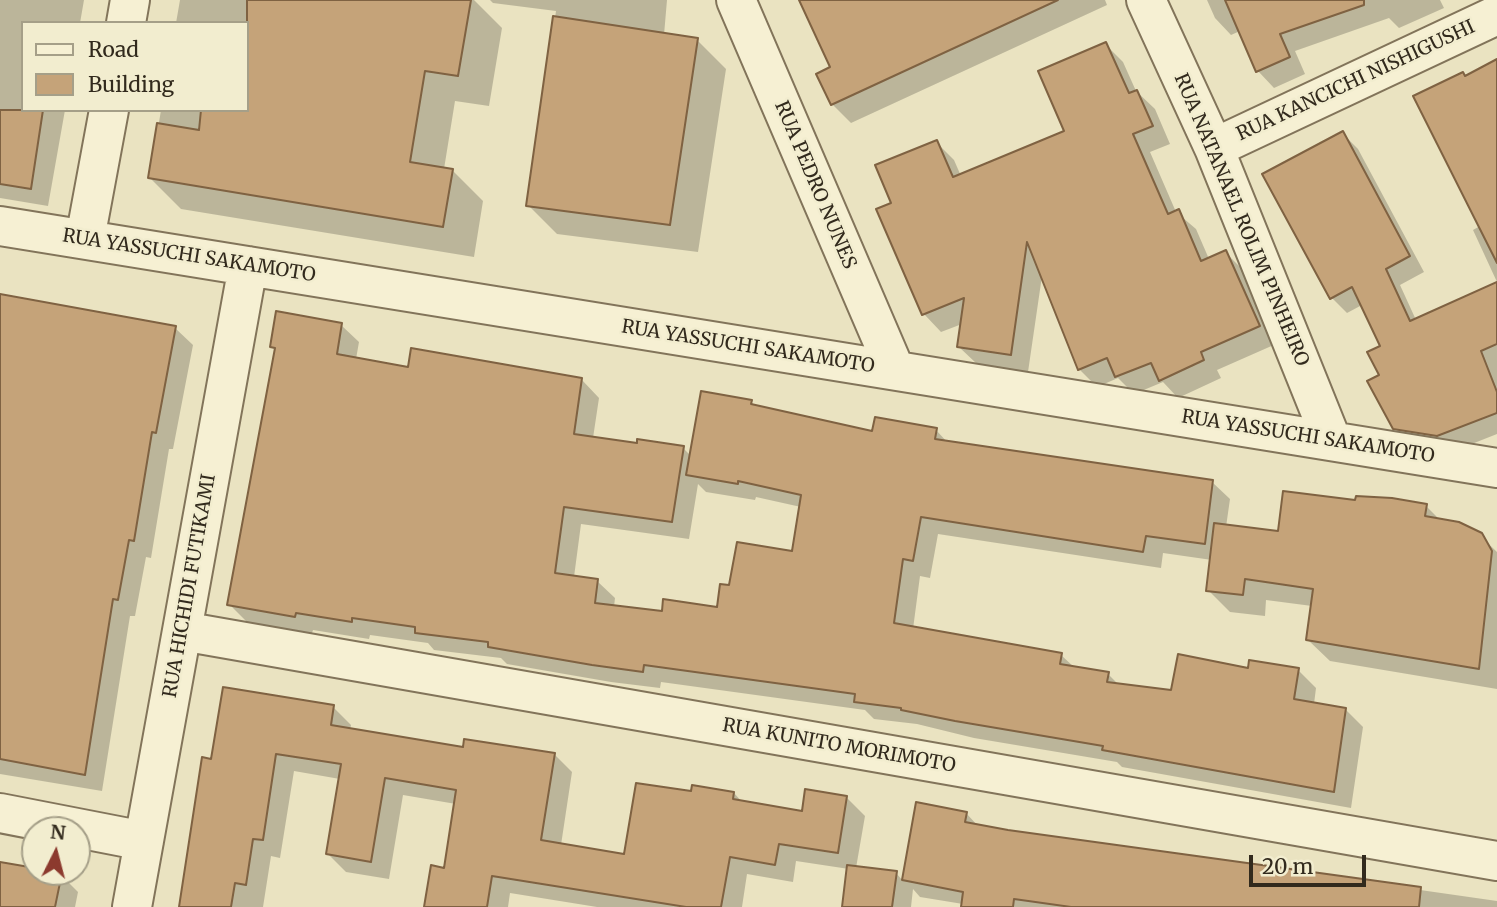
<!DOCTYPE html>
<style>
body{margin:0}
#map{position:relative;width:1497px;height:907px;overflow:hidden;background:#eae3c1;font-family:Merriweather,serif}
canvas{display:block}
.legend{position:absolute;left:21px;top:21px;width:228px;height:91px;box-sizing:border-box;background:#f2edcf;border:2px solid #a59f88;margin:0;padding:9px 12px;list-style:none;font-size:21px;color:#322a1d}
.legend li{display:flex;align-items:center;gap:14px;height:35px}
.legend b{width:35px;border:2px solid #a59f88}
.north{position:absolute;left:21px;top:816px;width:70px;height:70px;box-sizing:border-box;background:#f2edcf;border:2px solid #a59f88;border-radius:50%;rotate:6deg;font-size:19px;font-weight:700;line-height:28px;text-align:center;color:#322a1d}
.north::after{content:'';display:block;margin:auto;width:24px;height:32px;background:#8c3a2e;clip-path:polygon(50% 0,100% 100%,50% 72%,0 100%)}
.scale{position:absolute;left:1249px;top:855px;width:117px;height:32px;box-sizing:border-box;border:4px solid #322a1d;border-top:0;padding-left:9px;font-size:21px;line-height:24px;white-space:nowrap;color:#322a1d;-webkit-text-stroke:5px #f2edcf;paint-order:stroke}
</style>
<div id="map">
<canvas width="1497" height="907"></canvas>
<ul class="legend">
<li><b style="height:9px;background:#f6f0d3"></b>Road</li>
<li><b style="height:19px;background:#c5a379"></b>Building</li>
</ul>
<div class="north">N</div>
<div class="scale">20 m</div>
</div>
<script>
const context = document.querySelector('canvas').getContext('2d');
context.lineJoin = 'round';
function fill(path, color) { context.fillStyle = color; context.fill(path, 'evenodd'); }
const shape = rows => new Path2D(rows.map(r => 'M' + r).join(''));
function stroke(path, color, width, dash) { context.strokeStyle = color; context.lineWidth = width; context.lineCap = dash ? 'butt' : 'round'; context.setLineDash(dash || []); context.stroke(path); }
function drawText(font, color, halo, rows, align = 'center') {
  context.font = font + ' Merriweather,serif'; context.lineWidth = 5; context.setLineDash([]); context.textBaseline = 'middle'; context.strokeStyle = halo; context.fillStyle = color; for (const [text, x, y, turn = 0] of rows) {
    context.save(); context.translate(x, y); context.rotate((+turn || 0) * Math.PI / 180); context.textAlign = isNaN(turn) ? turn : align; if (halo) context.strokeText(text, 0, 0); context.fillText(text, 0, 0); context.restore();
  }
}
fill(shape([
 [0,0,84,0,80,23,23,23,23,110,65,110,48,206,0,198],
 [180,0,474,0,502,28,489,106,455,101,444,169,452,170,483,201,474,257,181,209,150,178,161,110,247,110,247,23,176,23],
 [490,0,667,0,664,35,697,40,726,69,698,252,557,234,528,205,556,11,493,3],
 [801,0,1105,0,1107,5,851,123,832,104,833,68],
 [1207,0,1440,0,1444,8,1399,28,1389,18,1295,51,1305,74,1274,88,1258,71,1240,31,1231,35,1215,18],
 [1105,44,1123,62,1136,91,1155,109,1170,144,1150,152,1176,212,1196,229,1209,259,1225,252,1243,270,1276,344,1217,370,1221,378,1178,398,1163,382,1134,394,1118,378,1097,387,1079,369,1042,276,1028,372,977,364,959,347,962,324,941,332,924,314,893,204,936,142,954,160,961,176,1066,132],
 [1497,61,1497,282,1473,230,1480,226,1466,78],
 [1342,133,1358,149,1424,272,1400,285,1416,320,1497,284,1497,434,1454,451,1411,444,1394,428,1382,347,1362,305,1347,313,1331,297],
 [0,295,175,328,193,345,173,449,169,449,151,558,146,557,135,616,130,616,102,791,0,774],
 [341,325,359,342,356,359,409,369,582,380,599,398,593,438,683,448,691,456,751,402,757,408,874,433,936,430,948,443,1212,482,1230,499,1226,527,1280,533,1357,502,1426,506,1442,522,1472,528,1497,552,1497,689,1330,661,1308,640,1312,606,1266,600,1265,616,1230,612,1208,590,1212,560,1163,553,1161,568,938,534,930,578,920,576,913,629,1061,655,1075,668,1108,674,1119,685,1173,692,1249,670,1298,670,1316,688,1314,704,1345,709,1363,727,1351,808,1122,767,1117,762,974,738,917,724,874,719,865,710,661,682,660,688,611,682,507,664,501,658,434,650,428,643,370,635,369,639,313,630,312,633,247,622,229,604,276,351,272,347],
 [698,484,706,492,755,500,756,497,801,507,794,553,731,587,718,609,663,613,614,607,615,598,597,581,574,577,581,524,689,539],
 [333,707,351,725,350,730,464,749,554,754,572,772,561,845,625,856,693,793,734,793,743,803,804,813,847,798,865,816,856,868,896,873,903,881,917,804,966,813,978,826,1008,831,1497,901,1497,907,962,907,963,904,920,897,913,889,911,907,844,907,849,869,796,861,793,882,747,874,742,907,597,907,510,893,508,907,426,907,446,870,456,804,403,795,389,879,346,872,328,854,340,779,294,771,280,858,271,856,263,907,180,907,212,761],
 [0,864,61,875,78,892,75,907,0,907]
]), '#0003');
const building = shape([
 [247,0,471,0,458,76,425,71,410,162,453,169,443,227,148,178,157,123,199,130,201,110,247,110,247,0],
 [799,0,1058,0,831,105,816,74,830,67,799,0],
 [1225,0,1364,0,1364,5,1280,34,1290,57,1256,72,1225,0],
 [553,16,698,38,670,225,526,206,553,16],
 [1106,42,1129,93,1137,90,1153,126,1133,134,1168,214,1179,209,1201,261,1226,250,1260,326,1201,352,1204,360,1159,381,1151,363,1115,377,1107,358,1078,370,1027,242,1011,355,957,347,964,298,922,315,876,209,891,203,875,165,937,140,953,177,1064,131,1038,71,1106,42],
 [1497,59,1497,263,1413,96,1463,72,1465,76,1497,59],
 [0,110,43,110,31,189,0,184,0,110],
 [1343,131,1410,256,1386,269,1410,321,1497,282,1497,344,1481,351,1497,392,1497,413,1437,436,1393,429,1367,381,1379,375,1367,352,1380,346,1352,287,1330,299,1262,174,1343,131],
 [0,294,176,326,156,433,152,432,134,541,129,540,118,600,113,599,85,775,0,759,0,294],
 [276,311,342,323,337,354,408,367,411,348,582,378,574,434,637,443,637,439,684,446,672,522,564,507,555,573,598,579,595,603,662,611,663,599,717,607,720,584,729,585,737,542,792,551,801,495,738,481,738,484,686,475,701,391,752,400,751,404,872,431,875,417,937,428,935,439,1213,480,1205,544,1146,536,1143,552,921,517,913,561,903,559,894,623,1062,653,1060,664,1109,672,1107,682,1171,690,1178,654,1248,668,1249,660,1299,668,1294,699,1346,708,1334,792,1102,750,1103,746,955,721,901,710,901,708,854,702,855,694,644,665,643,672,592,665,488,647,488,642,415,633,415,627,352,618,352,622,296,613,295,617,227,605,275,348,270,347,276,311],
 [1283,491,1355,500,1356,496,1392,498,1427,504,1425,516,1459,522,1482,533,1492,551,1479,669,1306,640,1313,589,1245,579,1243,595,1206,591,1214,523,1278,531,1283,491],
 [223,687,334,705,331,725,463,747,464,739,555,753,541,840,624,854,636,783,691,791,692,785,734,792,733,799,802,811,805,789,847,796,838,853,779,844,775,865,730,857,721,907,686,907,492,876,487,907,424,907,431,865,444,868,456,790,385,778,371,862,326,854,341,764,276,754,263,840,253,839,246,885,235,883,231,907,179,907,202,757,211,759,223,687],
 [916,802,967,812,965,822,1008,830,1421,887,1419,907,1071,907,1014,899,1013,907,961,907,963,892,902,880,916,802],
 [0,862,35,868,35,872,62,873,55,907,0,907,0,862],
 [847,865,897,871,892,907,842,907,847,865]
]);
fill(building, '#c5a379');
stroke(building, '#7f6242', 2);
const minor = shape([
 [736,0,895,370],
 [1146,0,1214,148,1332,441],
 [126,23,130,0],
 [1214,148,1497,15],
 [0,226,1497,468],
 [85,239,109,110],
 [182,631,1497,861],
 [0,813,144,841],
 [132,907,248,266]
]);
stroke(minor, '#82745a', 42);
stroke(minor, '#f6f0d3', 38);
drawText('19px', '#322a1d', '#f2edcf', [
 ["RUA KANCICHI NISHIGUSHI",1356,81,-25],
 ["RUA PEDRO NUNES",815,185,67],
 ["RUA NATANAEL ROLIM PINHEIRO",1241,220,67],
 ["RUA YASSUCHI SAKAMOTO",189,256,9],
 ["RUA YASSUCHI SAKAMOTO",748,347,9],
 ["RUA YASSUCHI SAKAMOTO",1308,437,9],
 ["RUA HICHIDI FUTIKAMI",190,586,-80],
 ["RUA KUNITO MORIMOTO",839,746,10]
]);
</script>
